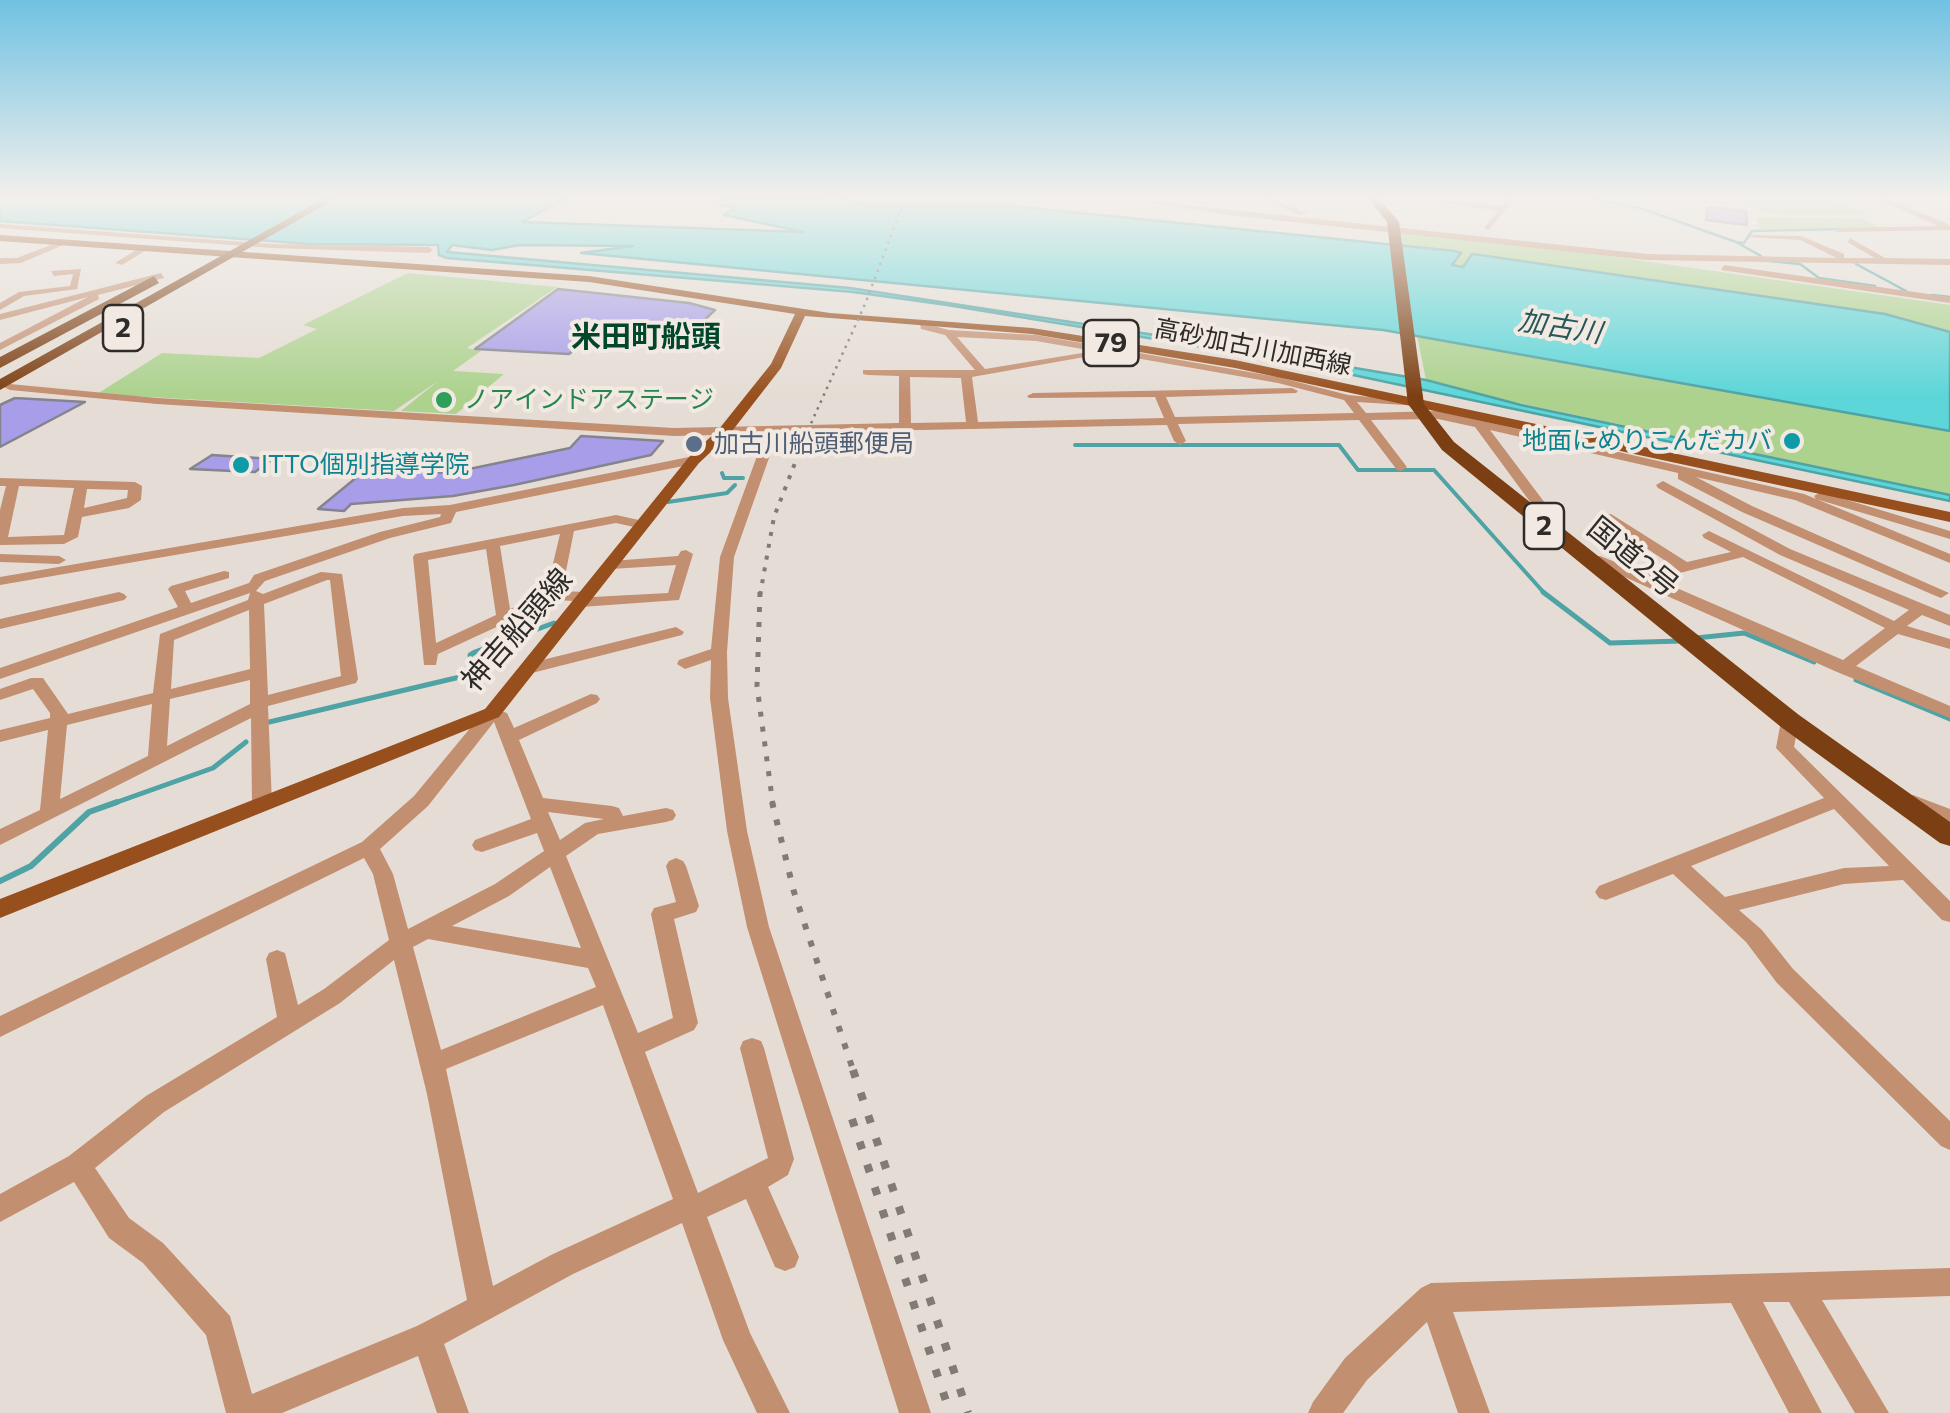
<!DOCTYPE html>
<meta charset="utf-8">
<style>
body{margin:0}
canvas{display:block;background:#e5ddd5}
</style>
<canvas width="1950" height="1413"></canvas>
<script>
const context = document.querySelector('canvas').getContext('2d');
context.lineJoin = 'round';
function fill(path, color) { context.fillStyle = color; context.fill(path, 'evenodd'); }
const shape = rows => new Path2D(rows.map(r => 'M' + r).join(''));
function stroke(path, color, width, dash) { context.strokeStyle = color; context.lineWidth = width; context.lineCap = dash ? 'butt' : 'round'; context.setLineDash(dash || []); context.stroke(path); }
function drawText(font, color, halo, rows, align = 'center') {
  context.font = font + ' Commissioner,"Noto Sans JP",sans-serif'; context.lineWidth = 8; context.setLineDash([]); context.textBaseline = 'middle'; context.strokeStyle = halo; context.fillStyle = color; for (const [text, x, y, turn = 0] of rows) {
    context.save(); context.translate(x, y); context.rotate((+turn || 0) * Math.PI / 180); context.textAlign = isNaN(turn) ? turn : align; if (halo) context.strokeText(text, 0, 0); context.fillText(text, 0, 0); context.restore();
  }
}
fill(shape([
 [1739,198,1830,198,1868,215,1781,215,1762,211],
 [1756,217,1859,218,1882,228,1760,229],
 [1397,231,1554,248,1950,305,1950,332,1885,314,1481,255,1472,255,1463,267,1451,265,1460,253,1398,245],
 [408,273,557,287,467,348,481,351,453,371,504,374,456,414,401,411,438,381,394,411,97,394,162,353,259,358,317,329,303,325],
 [1417,335,1950,431,1950,495,1439,386,1426,380]
]), '#acd28e');
const water = shape([
 [0,198,568,198,522,222,803,232,724,215,735,207,720,205,718,200,841,198,868,206,1012,206,1455,251,1461,253,1452,265,1463,267,1472,254,1480,255,1885,314,1950,332,1950,431,1383,330,581,253,633,246,519,245,492,250,452,245,447,252,850,288,1207,343,1426,380,1521,405,1950,495,1950,501,1282,360,947,305,853,292,447,258,439,255,438,245,310,244,0,221,0,198]
]);
fill(water, '#5dd6d9');
stroke(water, '#4fa3a4', 2.5);
stroke(shape([
 [1591,198,1643,209,1736,242,1761,256],
 [1736,242,1744,243,1752,231,1841,229],
 [1769,261,1800,264,1819,278,1875,286],
 [1856,264,1906,291],
 [1932,295,1950,297]
]), '#4fa3a4', 2.5);
stroke(shape([
 [1075,445,1339,445,1358,470,1434,470,1546,595],
 [722,473,724,478,743,478],
 [668,502,727,493,735,485]
]), '#4fa3a4', 4);
stroke(shape([
 [1543,592,1610,643,1681,641],
 [1696,638,1744,633,1814,662],
 [1856,680,1950,719],
 [265,723,460,677,472,669,470,655,475,652,554,623],
 [109,805,213,768,246,742]
]), '#4fa3a4', 5);
stroke(shape([
 [0,881,31,866,89,812,117,802]
]), '#4fa3a4', 6);
const building = shape([
 [1707,207,1746,211,1747,225,1706,220,1707,207],
 [558,289,689,303,715,310,697,327,607,322,569,354,475,349,558,289],
 [15,398,85,402,0,447,0,405,15,398],
 [581,436,663,441,651,455,514,485,453,496,351,504,344,511,318,509,368,468,450,473,570,448,581,436],
 [212,455,273,459,255,472,190,469,212,455]
]);
fill(building, '#a79de9');
stroke(building, '#85848e', 2.5);
fill(shape([
 [1119,198,1647,254,1837,258,1800,240,1749,237,1753,235,1801,236,1844,254,1844,258,1875,258,1847,242,1850,238,1885,258,1950,259,1950,265,1647,260,1228,215,1119,198],
 [1260,198,1270,198,1307,213,1300,215,1260,198],
 [1413,198,1501,206,1508,198,1516,198,1488,230,1484,228,1498,211,1413,198],
 [1875,198,1885,198,1946,223,1950,226,1950,230,1836,232,1839,228,1938,226,1875,198],
 [0,224,272,244,429,247,433,250,429,253,272,248,0,228,0,224],
 [61,241,68,243,21,263,0,264,0,258,17,258,61,241],
 [141,247,148,249,122,265,115,263,141,247],
 [1724,265,1950,297,1950,303,1721,270,1724,265],
 [81,269,77,289,24,296,0,310,0,303,19,292,70,286,73,274,54,276,51,271,81,269],
 [161,273,164,278,98,295,99,299,0,350,0,343,88,297,0,320,0,314,161,273],
 [925,320,930,325,949,330,1036,335,1278,377,1348,395,1416,401,1422,404,1420,406,1357,402,1366,413,1438,411,1804,494,1950,554,1950,563,1795,500,1696,477,1752,506,1949,593,1941,598,1936,596,1742,512,1678,479,1678,473,1490,430,1554,515,1542,524,1532,524,1532,518,1539,514,1475,427,1438,419,1371,420,1407,467,1401,471,1397,470,1359,420,1178,424,1186,441,1180,445,1174,441,1167,425,774,433,775,441,734,557,727,652,728,698,747,831,769,927,931,1413,899,1413,747,927,727,831,710,698,711,660,685,669,677,664,679,660,711,649,720,557,764,437,757,434,674,436,157,404,10,390,4,387,10,384,157,398,674,428,899,423,899,376,867,375,863,374,863,370,975,370,945,335,921,329,920,323,925,320],
 [957,337,1036,341,1094,351,985,369,957,337],
 [1107,353,1278,383,1344,400,1354,413,1175,417,1166,397,1296,393,1298,391,1292,388,1033,393,1027,396,1029,398,1155,397,1164,418,978,422,972,377,1107,353],
 [910,377,961,378,966,422,911,423,910,377],
 [694,456,698,457,698,463,456,512,451,523,390,538,265,581,256,591,263,594,321,572,342,574,358,679,356,683,268,706,272,804,269,809,255,809,252,804,251,718,0,845,0,829,40,810,48,730,0,742,0,730,50,718,50,713,33,689,0,700,0,689,31,678,43,678,68,714,153,693,160,634,248,600,250,593,0,679,0,668,178,607,168,589,171,586,224,571,229,572,229,578,185,591,191,603,249,583,254,575,380,532,440,517,441,514,403,516,0,585,0,577,403,508,450,505,694,456],
 [327,580,330,580,341,676,268,695,264,604,327,580],
 [249,610,250,669,171,689,174,640,249,610],
 [250,680,250,704,167,746,170,699,250,680],
 [152,704,148,756,60,799,67,725,152,704],
 [0,478,135,482,142,486,141,500,129,508,82,517,78,537,64,544,0,545,0,510,6,486,0,486,0,478],
 [19,486,74,488,64,535,8,537,19,486],
 [87,489,128,490,127,498,84,508,87,489],
 [1663,481,1790,549,1950,615,1950,626,1922,615,1907,626,1950,639,1950,649,1898,634,1856,666,1950,706,1950,718,1837,672,1598,565,1582,564,1582,558,1600,556,1643,573,1673,566,1606,521,1606,515,1611,514,1687,562,1731,552,1704,538,1702,535,1709,531,1894,621,1909,610,1780,555,1658,488,1656,485,1663,481],
 [1743,557,1885,628,1843,660,1656,579,1743,557],
 [1821,492,1950,531,1950,539,1816,499,1814,496,1821,492],
 [616,515,648,522,650,525,643,529,616,523,574,531,562,591,585,592,592,597,668,593,676,565,611,569,604,565,611,561,678,556,681,551,686,550,693,554,679,600,581,607,576,605,574,601,555,600,438,654,436,665,424,665,413,557,415,554,616,515],
 [560,534,546,593,510,609,500,546,560,534],
 [486,549,496,615,436,643,428,560,486,549],
 [0,554,59,556,66,560,59,564,0,562,0,554],
 [119,592,124,594,127,597,124,600,0,629,0,619,119,592],
 [676,627,684,632,682,635,528,674,520,669,522,665,676,627],
 [591,694,597,695,600,699,597,703,519,740,543,798,612,806,619,808,623,816,666,808,673,810,676,815,673,820,666,822,598,834,566,856,638,1033,673,1018,651,914,654,908,676,902,666,866,669,861,676,858,683,861,686,866,699,906,696,912,674,919,698,1023,694,1030,645,1052,698,1193,768,1158,740,1048,743,1041,752,1038,761,1041,764,1048,794,1159,788,1175,768,1187,799,1257,795,1267,785,1271,775,1267,746,1199,707,1217,750,1333,790,1413,757,1413,723,1340,682,1223,573,1274,444,1344,469,1413,437,1413,418,1356,282,1413,226,1413,206,1335,143,1263,109,1238,74,1182,0,1222,0,1194,69,1156,146,1096,277,1017,266,959,269,953,277,950,285,953,298,1005,324,989,389,940,373,874,364,858,0,1037,0,1016,362,842,414,796,486,709,492,708,507,713,514,728,591,694],
 [494,722,531,819,475,840,472,845,475,850,482,852,537,833,544,851,495,884,408,929,393,874,380,849,428,806,494,722],
 [548,812,604,819,585,823,560,840,548,812],
 [550,867,581,948,452,926,509,896,550,867],
 [428,939,588,968,596,987,441,1050,413,947,428,939],
 [394,960,427,1094,467,1300,417,1326,252,1394,230,1316,163,1243,129,1218,95,1168,164,1112,340,1003,394,960],
 [603,1005,673,1199,553,1254,493,1286,446,1069,603,1005],
 [1790,715,1799,721,1794,747,1950,901,1950,922,1942,920,1903,880,1844,884,1739,910,1762,930,1793,969,1950,1121,1950,1150,1941,1146,1777,983,1746,942,1673,874,1606,900,1599,898,1595,892,1599,886,1824,798,1776,748,1781,721,1790,715],
 [1834,809,1889,866,1844,868,1725,897,1691,866,1834,809],
 [1913,795,1950,809,1950,824,1906,807,1903,802,1906,797,1913,795],
 [1950,1268,1950,1296,1822,1300,1889,1413,1855,1413,1789,1302,1763,1302,1822,1413,1789,1413,1731,1303,1453,1312,1490,1413,1458,1413,1427,1322,1367,1380,1343,1413,1308,1413,1313,1402,1345,1358,1421,1288,1431,1283,1950,1268]
]), '#c38f71');
fill(shape([
 [0,235,589,276,830,313,1032,328,1235,360,1950,512,1950,522,1235,368,1032,334,805,316,781,368,729,435,699,463,499,717,0,918,0,899,485,709,689,457,719,429,771,364,795,314,589,282,0,241,0,235]
]), '#974f1d');
fill(shape([
 [325,198,337,198,0,390,0,379,325,198],
 [1368,198,1378,198,1399,222,1424,404,1454,442,1799,715,1950,822,1950,846,1940,843,1781,727,1442,450,1408,404,1387,222,1368,198],
 [154,276,159,283,0,368,0,357,154,276]
]), '#7c3f13');
stroke(shape([
 [808,430,866,302,905,198]
]), '#807b75', 2.5, [2.5, 5]);
stroke(shape([
 [760,595,774,517,809,427]
]), '#807b75', 4, [4, 8]);
stroke(shape([
 [760,592,757,686,773,805]
]), '#807b75', 5, [5, 10]);
stroke(shape([
 [772,802,794,892,854,1073]
]), '#807b75', 6, [6, 12]);
stroke(shape([
 [853,1070,968,1413],
 [852,1119,950,1413]
]), '#807b75', 8, [8, 16]);
const sky = context.createLinearGradient(0, 0, 0, 396);
sky.addColorStop(0, '#70c2e2');
sky.addColorStop(0.5, '#f3f0ec');
sky.addColorStop(1, '#f3f0ec00');
context.fillStyle = sky;
context.fillRect(0, 0, 1950, 396);
for (const [x, y, r, color] of [
 [444,400,10,"#2e9e5b"],
 [1792,441,10,"#0f9aa8"],
 [694,444,10,"#5c6f8a"],
 [241,465,10,"#0f9aa8"]
]) { const dot = new Path2D(); dot.arc(x, y, r, 0, 2 * Math.PI); context.fillStyle = color; context.fill(dot); stroke(dot, '#f2eae2', 4); }
drawText('25px', '#2e2b28', '#f2eae2', [
 ["高砂加古川加西線",1253,347,11]
]);
drawText('25px', '#27864d', '#f2eae2', [
 ["ノアインドアステージ",464,400]
], 'left');
drawText('25px', '#0d838f', '#f2eae2', [
 ["地面にめりこんだカバ",1772,441],
 ["ITTO個別指導学院",261,465,"left"]
], 'right');
drawText('25px', '#4e5e75', '#f2eae2', [
 ["加古川船頭郵便局",714,444]
], 'left');
drawText('italic 28px', '#25595a', '#f2eae2', [
 ["加古川",1560,327,9]
]);
for (const [x, y, w] of [
 [123,328,40],
 [1111,343,55],
 [1544,526,40]
]) { const box = new Path2D(); box.roundRect(x - w / 2, y - 23, w, 46, 8); context.fillStyle = '#f2eae2'; context.fill(box); stroke(box, '#2e2b28', 2.5); }
drawText('bold 28px', '#2e2b28', null, [
 ["2",123,328],
 ["79",1111,343],
 ["2",1544,526]
]);
drawText('bold 30px', '#00462b', '#f2eae2', [
 ["米田町船頭",646,337]
]);
drawText('30px', '#2e2b28', '#f2eae2', [
 ["国道2号",1633,557,39],
 ["神吉船頭線",517,630,-49]
]);
</script>
